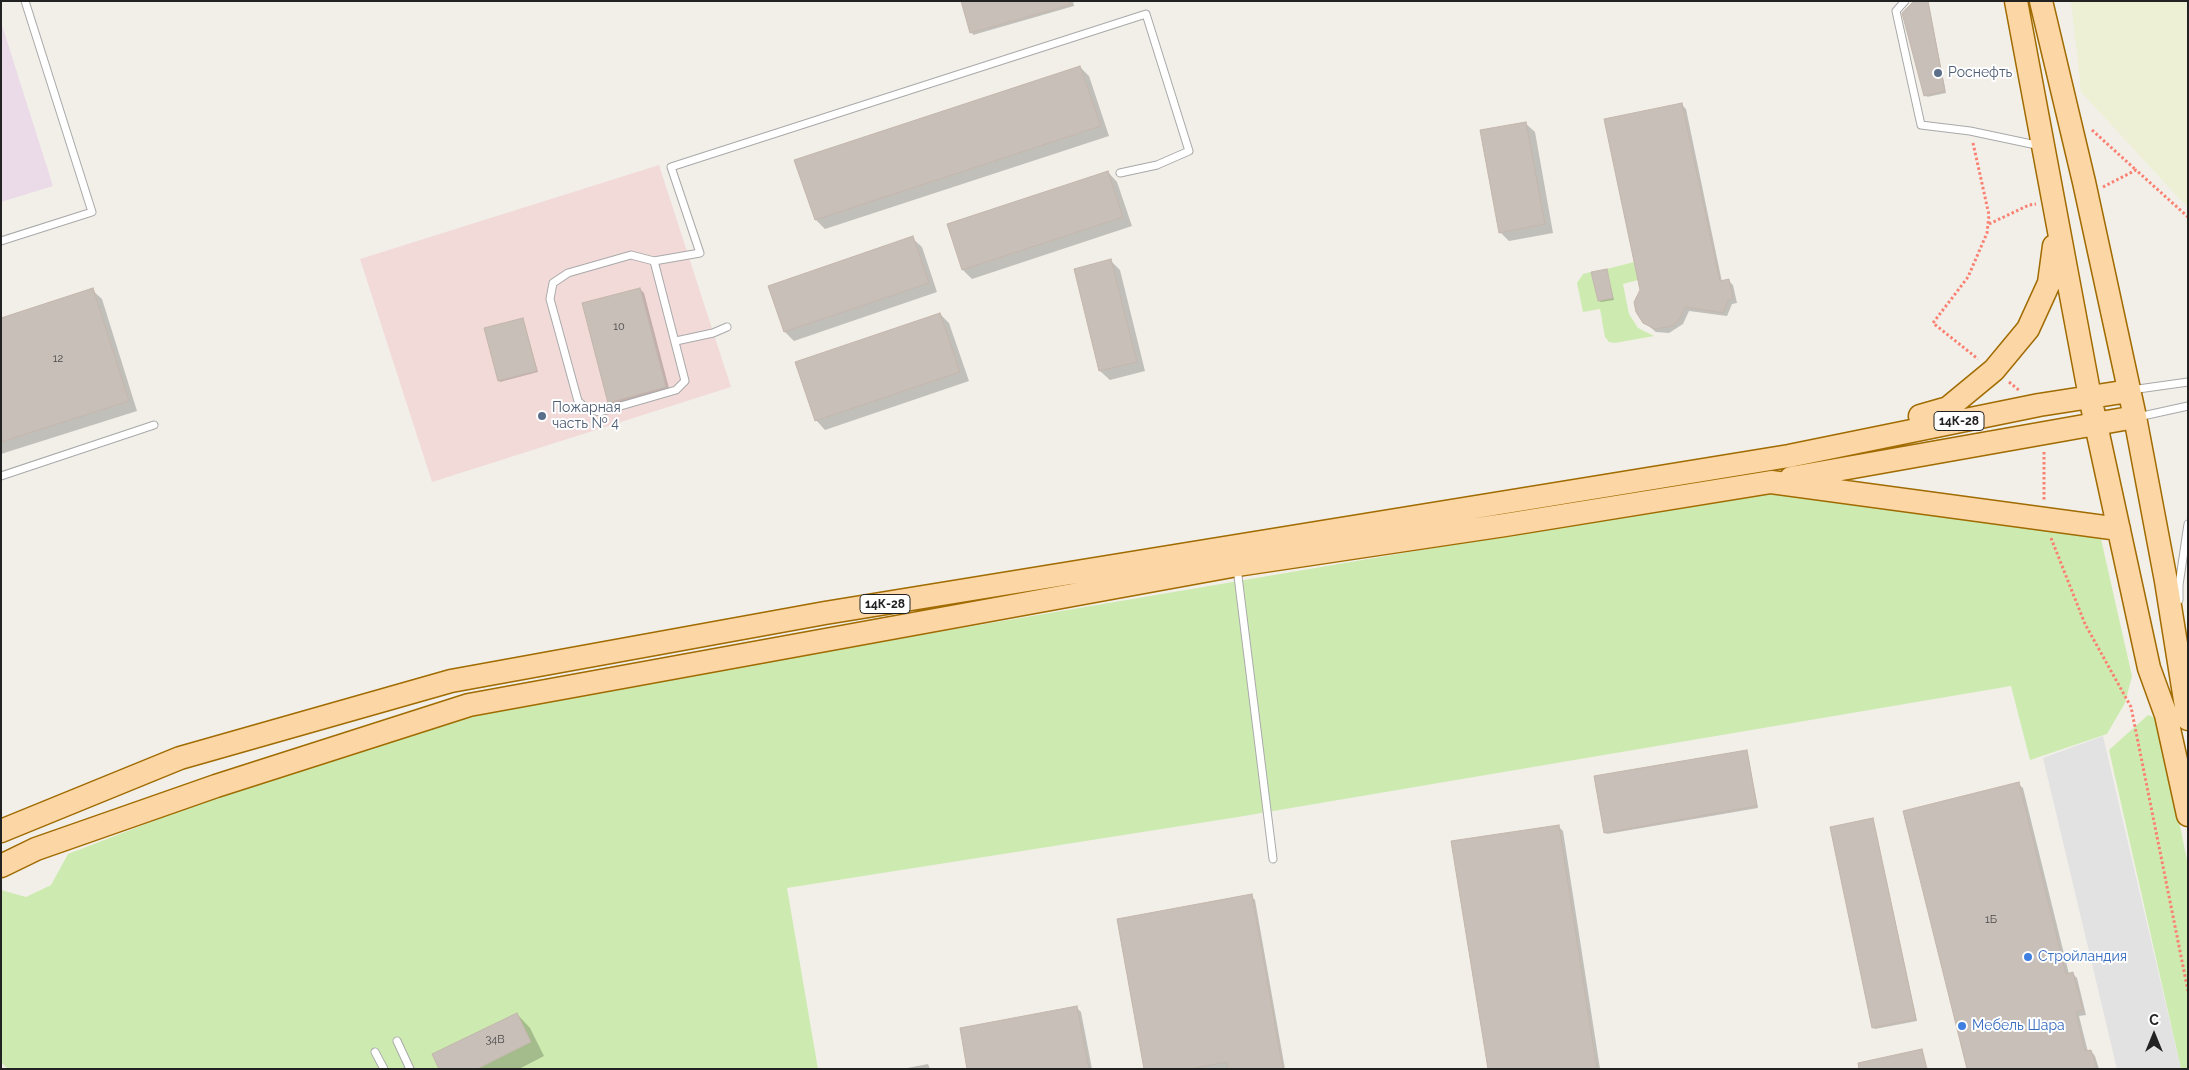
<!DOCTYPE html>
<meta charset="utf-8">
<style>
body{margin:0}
#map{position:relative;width:2189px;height:1070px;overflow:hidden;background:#f2efe9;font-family:Raleway,sans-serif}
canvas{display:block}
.frame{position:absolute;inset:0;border:2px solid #222;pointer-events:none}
.north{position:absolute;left:2129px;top:1010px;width:50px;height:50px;-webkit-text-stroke:4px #fff;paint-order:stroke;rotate:0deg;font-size:14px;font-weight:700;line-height:20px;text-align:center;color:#222}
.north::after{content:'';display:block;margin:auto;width:18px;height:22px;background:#222;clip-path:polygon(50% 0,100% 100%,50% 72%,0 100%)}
</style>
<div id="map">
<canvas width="2189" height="1070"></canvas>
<div class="frame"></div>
<div class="north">С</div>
</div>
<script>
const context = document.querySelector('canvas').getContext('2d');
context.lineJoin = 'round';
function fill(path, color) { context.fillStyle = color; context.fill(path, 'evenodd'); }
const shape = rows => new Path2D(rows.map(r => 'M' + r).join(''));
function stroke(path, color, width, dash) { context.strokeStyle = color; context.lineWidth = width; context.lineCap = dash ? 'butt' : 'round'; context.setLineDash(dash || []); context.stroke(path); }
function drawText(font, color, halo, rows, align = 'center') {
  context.font = font + ' Raleway,sans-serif'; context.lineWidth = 4; context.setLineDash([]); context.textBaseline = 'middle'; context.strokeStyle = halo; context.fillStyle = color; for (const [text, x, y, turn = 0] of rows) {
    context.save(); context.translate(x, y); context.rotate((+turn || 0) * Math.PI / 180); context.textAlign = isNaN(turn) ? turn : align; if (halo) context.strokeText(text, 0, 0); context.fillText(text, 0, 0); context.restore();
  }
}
fill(shape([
 [659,165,731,387,432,482,360,259]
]), '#f2dad9');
fill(shape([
 [1,22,53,186,1,202]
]), '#ebdbe8');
fill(shape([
 [2071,1,2188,1,2188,208,2081,92]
]), '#eef0d5');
fill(shape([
 [1634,262,1638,280,1623,284,1629,314,1638,328,1654,336,1615,343,1609,342,1605,337,1600,309,1583,312,1577,283,1583,274,1591,272,1598,301,1613,298,1607,269],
 [1783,491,2101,539,2132,676,2125,703,2107,734,2030,760,2011,686,1238,817,787,888,818,1069,8,1069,1,1062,1,890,26,897,51,885,68,854,221,795,489,708,1445,546],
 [2148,715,2158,719,2188,865,2188,1069,2181,1069,2109,750]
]), '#cdebb0');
fill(shape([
 [2103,736,2181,1069,2117,1069,2043,758]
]), '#e2e2e2');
fill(shape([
 [962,1,1073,1,1074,6,973,35],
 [1916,1,1928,1,1946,93,1927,97],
 [1080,67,1089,76,1109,136,825,229,816,220,796,160],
 [1681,104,1686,109,1722,282,1728,280,1733,285,1737,303,1732,304,1727,316,1689,311,1683,324,1669,333,1656,332,1644,322,1641,290],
 [1525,123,1535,132,1553,233,1509,241,1500,232],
 [1108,172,1117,182,1132,226,972,279,963,270],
 [912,238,922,247,937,292,794,341,785,332],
 [1111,261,1120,270,1145,371,1110,380,1100,371],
 [1606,270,1614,300,1601,302,1599,301],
 [640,289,644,293,670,392,614,406,609,402],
 [92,290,102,299,137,411,1,454,1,319],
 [940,314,949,323,969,381,825,430,816,420],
 [523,319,538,372,500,382,499,380],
 [1747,751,1758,808,1607,834,1605,832],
 [2018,784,2023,788,2069,974,2072,973,2077,978,2086,1015,2079,1016,2088,1052,2091,1051,2095,1056,2099,1069,1968,1069],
 [1873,819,1917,1021,1875,1029,1873,1027],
 [1558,826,1563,831,1600,1069,1489,1069],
 [1251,896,1255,900,1285,1069,1145,1069],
 [1077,1008,1081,1012,1092,1069,968,1069],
 [517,1014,530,1028,544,1056,519,1069,441,1069],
 [928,1064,930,1069,902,1069]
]), '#0003');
const building = shape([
 [961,1,1070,1,1070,5,970,33,961,1],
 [1914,1,1928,1,1945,91,1924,96,1902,13,1914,1],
 [1080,66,1101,126,815,220,794,160,1080,66],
 [1682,103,1720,281,1729,279,1733,299,1728,300,1723,313,1685,307,1679,320,1672,326,1655,329,1643,323,1636,312,1634,302,1640,290,1604,119,1682,103],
 [1526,122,1545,224,1499,233,1480,130,1526,122],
 [1108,171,1123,217,962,270,947,224,1108,171],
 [913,236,929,283,784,332,768,286,913,236],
 [1111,259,1137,362,1099,371,1074,269,1111,259],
 [1607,269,1613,298,1598,301,1591,272,1607,269],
 [93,288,129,401,1,442,1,318,93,288],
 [640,288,666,387,608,403,582,303,640,288],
 [940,313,960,372,815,421,795,362,940,313],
 [523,318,537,371,498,381,484,328,523,318],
 [1747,750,1757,806,1604,833,1594,776,1747,750],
 [2019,782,2066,974,2073,972,2083,1010,2076,1012,2085,1051,2091,1050,2097,1069,1967,1069,1903,811,2019,782],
 [1873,818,1916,1019,1872,1028,1830,827,1873,818],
 [1559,825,1597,1069,1488,1069,1451,841,1559,825],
 [1252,894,1283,1069,1228,1069,1227,1062,1190,1069,1144,1069,1117,919,1252,894],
 [1077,1006,1089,1069,967,1069,960,1028,1077,1006],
 [517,1013,531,1042,477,1069,439,1069,432,1054,517,1013],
 [1922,1049,1927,1069,1859,1069,1858,1063,1922,1049]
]);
fill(building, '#c7bfb8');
stroke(building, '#c4b6ab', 1);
const service = shape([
 [1905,1,1896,11,1921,125,1970,131,2041,146],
 [1,241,92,212,25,1],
 [654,261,685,381,676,390,600,412,587,409,578,401,550,299,553,283,568,273,631,255,654,261,700,253,671,167,1146,14,1189,151,1157,165,1120,173],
 [676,341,713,333,727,327],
 [2131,390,2188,382],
 [2138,417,2188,406],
 [1,476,154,425],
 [1237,568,1273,859],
 [2179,600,2179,585,2188,524],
 [397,1041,410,1069],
 [375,1052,384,1069]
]);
const primary = shape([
 [2016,1,2090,397,2149,668,2166,715,2188,815],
 [2041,1,2084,182,2135,417,2166,581,2188,719],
 [1920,416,1948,408,1994,370,2028,329,2049,283,2054,246],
 [1791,478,2135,417],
 [1,831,180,758,451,681,825,613,1789,456,2039,405,2129,391],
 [1,866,36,849,216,786,469,705,1237,565,1505,525,1771,482,2119,529]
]);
stroke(service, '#a9a9a9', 9);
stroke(primary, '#a06b00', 25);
stroke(shape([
 [2092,130,2136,170],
 [1973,143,1989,215,1987,233,1968,277,1933,323,1978,359],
 [2103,187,2136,170,2188,217],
 [1989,224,2029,205,2036,204],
 [2009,382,2020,391],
 [2044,452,2044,501],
 [2051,538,2085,624,2131,707,2188,991]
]), '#fa8072', 3, [2.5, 2.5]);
stroke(service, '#fff', 7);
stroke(primary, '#fcd6a4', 22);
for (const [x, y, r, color] of [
 [1938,73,5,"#5c6f8a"],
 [542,416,5,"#5c6f8a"],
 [2028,957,5,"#3f7fe0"],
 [1962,1026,5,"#3f7fe0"]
]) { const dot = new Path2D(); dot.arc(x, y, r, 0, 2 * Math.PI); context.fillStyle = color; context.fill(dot); stroke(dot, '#fff', 2); }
drawText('11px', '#4b4948', null, [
 ["10",619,327],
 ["12",58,359],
 ["1Б",1991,920],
 ["34В",495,1040]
]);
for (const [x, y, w] of [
 [1959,421,50],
 [885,604,50]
]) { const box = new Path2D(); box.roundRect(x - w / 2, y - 9.5, w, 19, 4); context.fillStyle = '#fff'; context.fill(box); stroke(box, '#222', 1); }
drawText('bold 12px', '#222', null, [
 ["14К-28",1959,421],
 ["14К-28",885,604]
]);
drawText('14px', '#4e5e75', '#fff', [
 ["Роснефть",1948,73],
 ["Пожарная",552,408],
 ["часть № 4",552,424]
], 'left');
drawText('14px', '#366cbe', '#fff', [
 ["Стройландия",2038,957],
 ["Мебель Шара",1972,1026]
], 'left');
</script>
